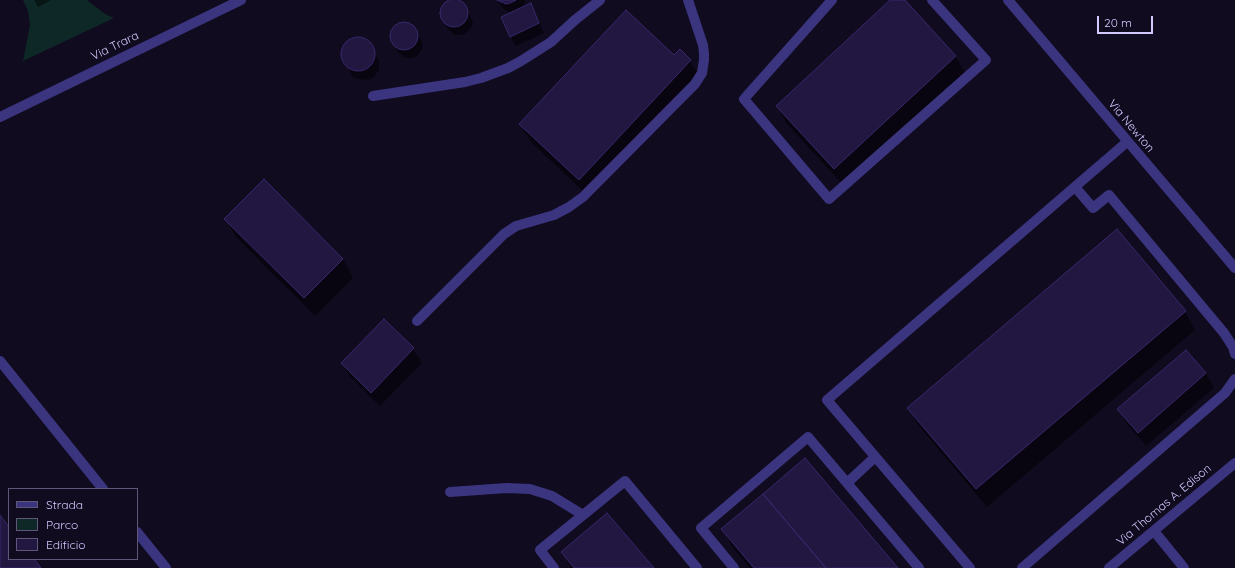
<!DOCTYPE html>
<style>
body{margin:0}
#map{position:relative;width:1235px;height:568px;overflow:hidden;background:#100b1e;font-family:Quicksand,sans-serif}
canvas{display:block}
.legend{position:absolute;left:8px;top:488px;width:130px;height:72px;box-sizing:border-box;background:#100b1e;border:1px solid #5e5778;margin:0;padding:5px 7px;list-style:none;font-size:12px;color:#d2c9ff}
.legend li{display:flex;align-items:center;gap:8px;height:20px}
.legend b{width:20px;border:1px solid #5e5778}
.scale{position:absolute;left:1097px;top:16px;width:56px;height:18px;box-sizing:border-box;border:2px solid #d2c9ff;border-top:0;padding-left:5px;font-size:12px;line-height:14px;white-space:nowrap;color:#d2c9ff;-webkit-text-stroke:3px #100b1e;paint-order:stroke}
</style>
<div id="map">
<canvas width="1235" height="568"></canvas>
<ul class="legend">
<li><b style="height:5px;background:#3b347f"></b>Strada</li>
<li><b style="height:11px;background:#0e2828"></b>Parco</li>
<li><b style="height:11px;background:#211740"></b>Edificio</li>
</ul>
<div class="scale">20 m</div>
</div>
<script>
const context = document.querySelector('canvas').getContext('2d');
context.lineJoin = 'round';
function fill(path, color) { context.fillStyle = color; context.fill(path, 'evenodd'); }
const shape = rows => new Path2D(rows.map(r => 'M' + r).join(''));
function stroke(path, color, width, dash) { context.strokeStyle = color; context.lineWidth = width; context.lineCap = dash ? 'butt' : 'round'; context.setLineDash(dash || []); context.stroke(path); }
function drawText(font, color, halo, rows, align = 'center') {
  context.font = font + ' Quicksand,sans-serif'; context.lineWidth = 3; context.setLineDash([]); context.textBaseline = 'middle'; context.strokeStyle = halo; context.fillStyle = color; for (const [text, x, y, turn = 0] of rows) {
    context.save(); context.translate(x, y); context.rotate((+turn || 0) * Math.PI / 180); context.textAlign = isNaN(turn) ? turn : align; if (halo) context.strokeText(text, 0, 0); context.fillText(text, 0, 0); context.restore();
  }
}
fill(shape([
 [23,0,87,0,105,14,114,18,23,61,30,25,28,11]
]), '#0e2828');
fill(shape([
 [34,0,51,0,38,7],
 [451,0,460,1,464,4,473,22,470,30,463,35,455,35,448,29,442,19,441,15,443,7],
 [497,0,525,0,523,8,530,5,544,33,516,46,510,36,513,13,508,12,501,6],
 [892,0,904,0,956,57,966,75,845,187,787,124,777,106],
 [402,23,410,24,422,41,422,49,417,56,413,58,405,58,398,52,391,38,393,30,395,26],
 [357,38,367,41,379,60,379,70,373,78,368,80,358,79,353,77,342,57,344,47,352,39],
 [674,57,690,61,701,79,590,198,531,142,520,124],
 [226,219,343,259,353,278,315,316,236,237],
 [1185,312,1195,330,987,507,919,426,908,408],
 [384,320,413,349,422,363,380,406,350,377,342,363],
 [1186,351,1206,374,1214,388,1146,446,1127,424,1119,410],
 [723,530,897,568,750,568,733,548],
 [562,552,652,568,571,568]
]), '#0007');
const building = shape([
 '440 13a14 14 0 1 1 28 0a14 14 0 1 1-28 0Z',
 [497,0,516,0,510,3,506,4,497,0],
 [890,0,905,0,956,56,834,169,776,106,890,0],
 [531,3,539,23,510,37,501,17,531,3],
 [626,10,674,55,680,49,691,60,579,180,519,124,626,10],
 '390 36a14 14 0 1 1 28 0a14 14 0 1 1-28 0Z',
 '341 54a17 17 0 1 1 34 0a17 17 0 1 1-34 0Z',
 [264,179,343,259,304,298,224,219,264,179],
 [1117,229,1186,311,976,489,907,408,1117,229],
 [384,319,414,348,371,393,341,363,384,319],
 [1186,350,1206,373,1138,433,1117,409,1186,350],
 [805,458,898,568,826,568,763,494,805,458],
 [763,494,826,568,754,568,721,529,763,494],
 [607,513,654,568,574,568,561,552,607,513],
 [0,515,9,527,9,559,34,559,41,568,0,568,0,515]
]);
fill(building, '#211740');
stroke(building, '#39286d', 1);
stroke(shape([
 [832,0,744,99,829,199,986,60,932,0],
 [373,96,465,82,481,78,508,68,521,61,551,42,575,20,600,0],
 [1075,187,1093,208,1109,195,1224,333,1233,347,1235,354],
 [417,321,504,234,516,226,554,215,569,207,583,197,695,84,702,73,704,60,704,53,703,45,688,0],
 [0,361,103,489],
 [847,483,875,457],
 [450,492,507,488,530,489,552,496,583,515],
 [1154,531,1184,568],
 [137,532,166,568],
 [554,568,540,550,625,481,697,568],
 [734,568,701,528,808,437,919,568],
 [970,568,827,400,1127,142],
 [1022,568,1225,393,1235,379]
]), '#3b347f', 10);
stroke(shape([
 [1008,0,1235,268],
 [0,117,241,0],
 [1109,568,1235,463]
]), '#3b347f', 10);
drawText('12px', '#d2c9ff', '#100b1e', [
 ["Via Trara",115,46,-26],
 ["Via Newton",1131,126,50],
 ["Via Thomas A. Edison",1164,505,-40]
]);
</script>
